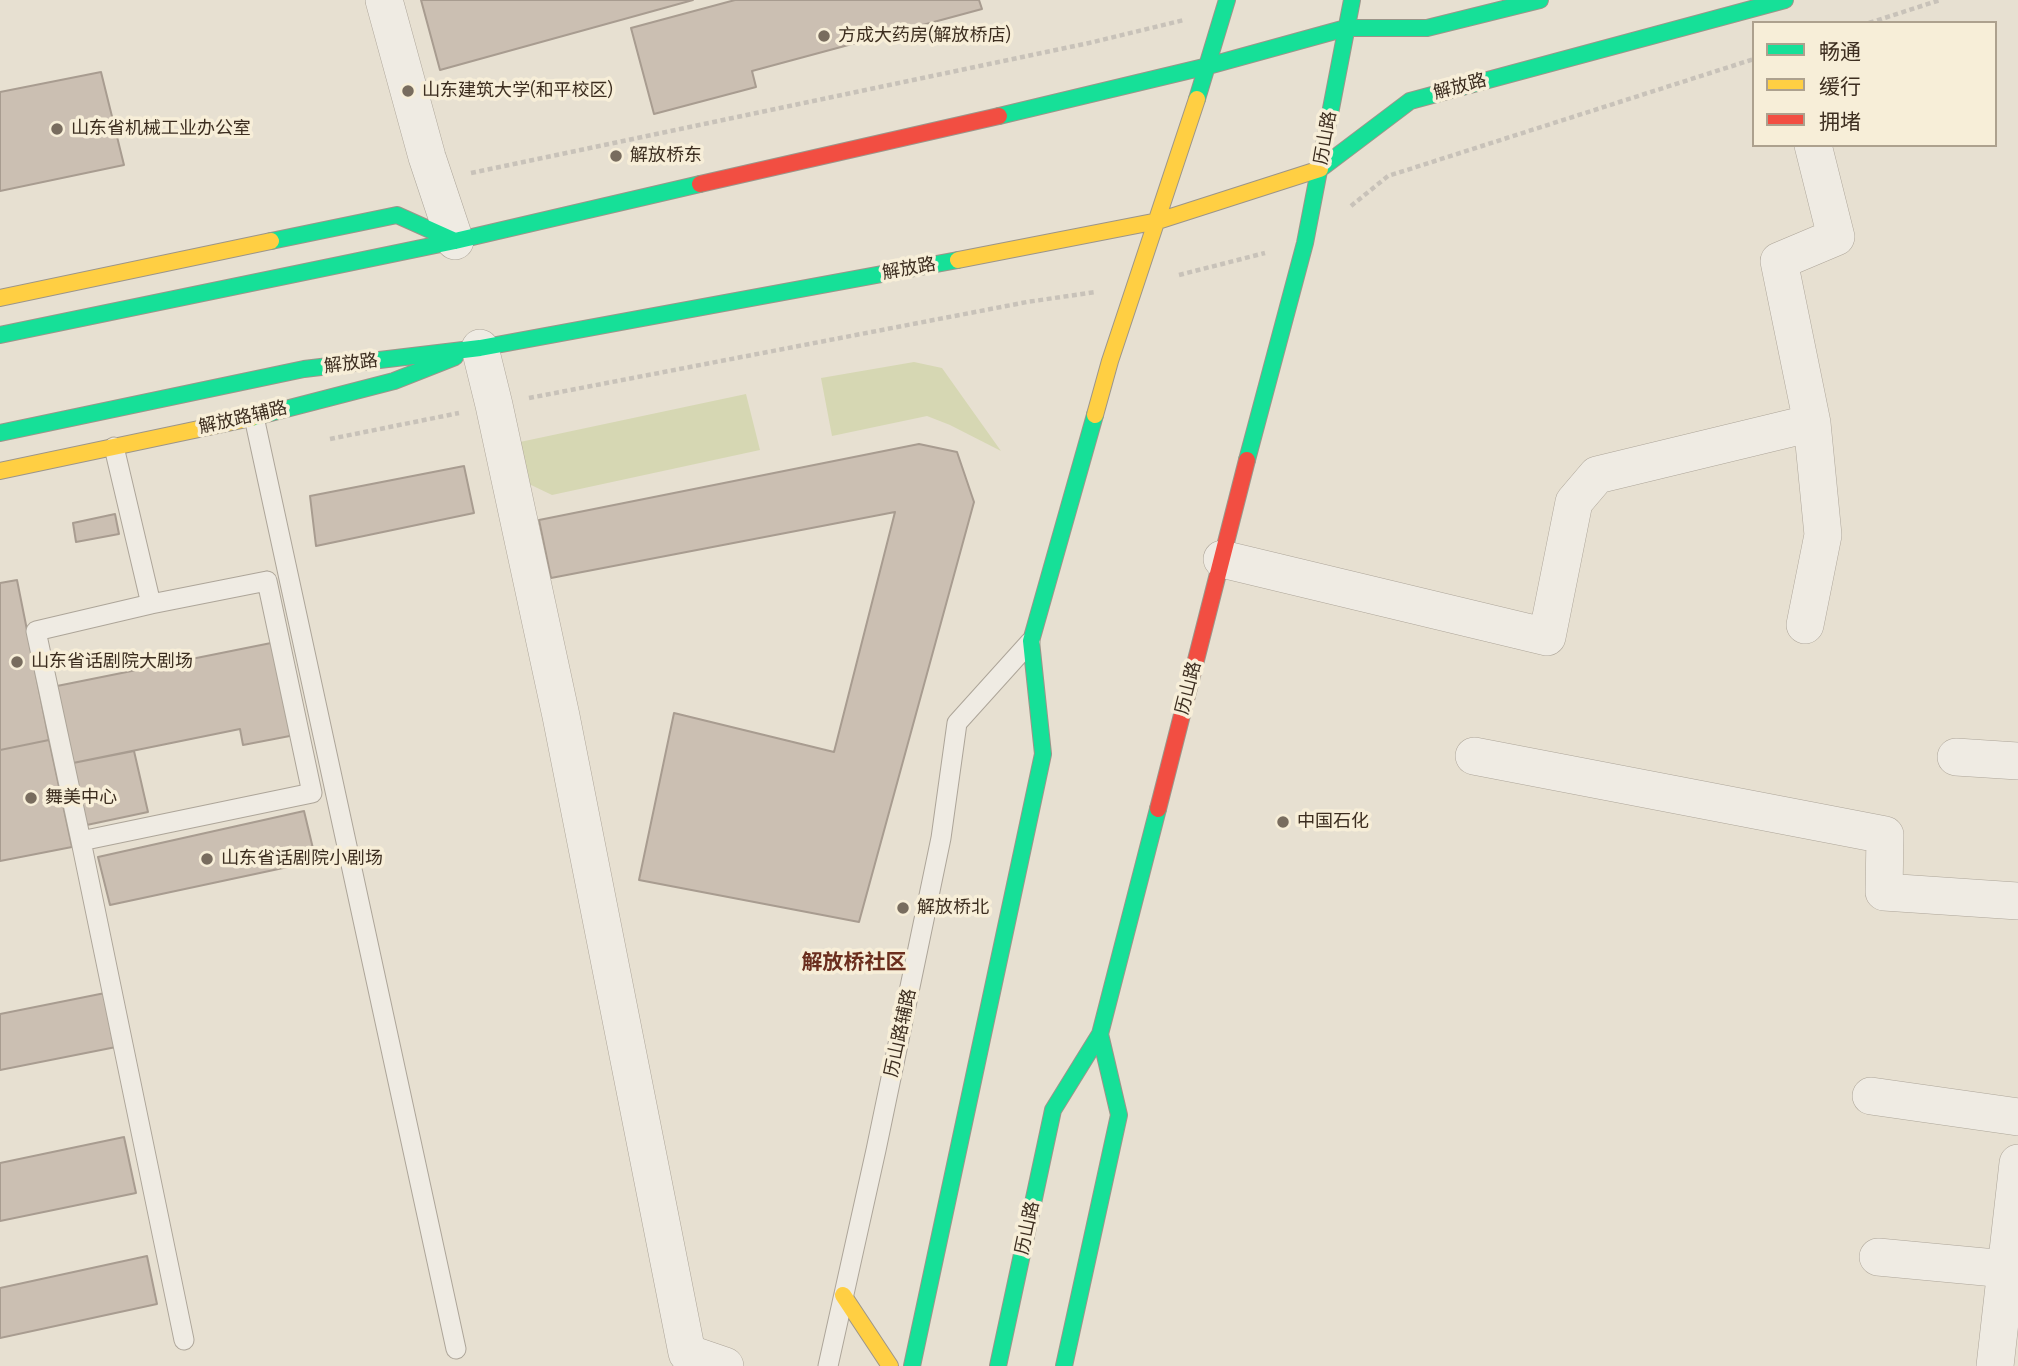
<!DOCTYPE html>
<meta charset="utf-8">
<style>
body{margin:0}
#map{position:relative;width:2018px;height:1366px;overflow:hidden;background:#e7e0d1;font-family:Bitter,"Noto Sans SC",serif}
canvas{display:block}
.legend{position:absolute;left:1752px;top:21px;width:245px;height:126px;box-sizing:border-box;background:#f7eed8;border:2px solid #ada18e;margin:0;padding:9px 12px;list-style:none;font-size:21px;color:#3d2e20}
.legend li{display:flex;align-items:center;gap:14px;height:35px}
.legend b{width:35px;border:2px solid #ada18e}
</style>
<div id="map">
<canvas width="2018" height="1366"></canvas>
<ul class="legend">
<li><b style="height:9px;background:#16e098"></b>畅通</li>
<li><b style="height:9px;background:#ffcf43"></b>缓行</li>
<li><b style="height:9px;background:#f24e42"></b>拥堵</li>
</ul>
</div>
<script>
const context = document.querySelector('canvas').getContext('2d');
context.lineJoin = 'round';
function fill(path, color) { context.fillStyle = color; context.fill(path, 'evenodd'); }
const shape = rows => new Path2D(rows.map(r => 'M' + r).join(''));
function stroke(path, color, width, dash) { context.strokeStyle = color; context.lineWidth = width; context.lineCap = dash ? 'butt' : 'round'; context.setLineDash(dash || []); context.stroke(path); }
function drawText(font, color, halo, rows, align = 'center') {
  context.font = font + ' Bitter,"Noto Sans SC",serif'; context.lineWidth = 7; context.setLineDash([]); context.textBaseline = 'middle'; context.strokeStyle = halo; context.fillStyle = color; for (const [text, x, y, turn = 0] of rows) {
    context.save(); context.translate(x, y); context.rotate((+turn || 0) * Math.PI / 180); context.textAlign = isNaN(turn) ? turn : align; if (halo) context.strokeText(text, 0, 0); context.fillText(text, 0, 0); context.restore();
  }
}
fill(shape([
 [914,362,942,368,1001,451,950,425,927,416,832,436,821,378],
 [746,394,760,450,552,495,529,484,520,442]
]), '#d6d7b3');
const building = shape([
 [421,0,693,0,440,70,421,0],
 [735,0,979,0,982,9,752,71,756,87,654,114,631,28,735,0],
 [101,72,124,165,0,191,0,92,101,72],
 [919,444,957,452,974,502,859,922,639,880,674,713,834,752,895,512,551,578,539,520,919,444],
 [464,466,474,513,316,546,310,496,464,466],
 [115,514,119,534,76,542,73,523,115,514],
 [17,580,49,740,0,750,0,583,17,580],
 [276,642,295,735,243,745,240,729,68,764,52,687,276,642],
 [49,740,72,847,0,861,0,750,49,740],
 [134,751,148,812,82,826,68,764,134,751],
 [304,811,316,861,110,905,98,857,304,811],
 [105,993,116,1047,0,1070,0,1014,105,993],
 [124,1137,136,1193,0,1221,0,1163,124,1137],
 [147,1256,157,1304,0,1338,0,1288,147,1256]
]);
fill(building, '#cbbfb2');
stroke(building, '#a89c90', 2);
const lane = shape([
 [254,417,456,1349],
 [114,447,151,604],
 [267,581,312,793,81,841,36,631,151,604,267,581],
 [81,841,184,1340],
 [828,1366,876,1150,941,838,957,723,1030,642]
]);
const street = shape([
 [384,0,427,157,455,241],
 [480,348,494,405,561,716,687,1353,725,1366],
 [1222,559,1547,637,1574,502,1597,475,1812,423,1779,261,1836,237,1813,145],
 [1805,625,1823,535,1812,423],
 [1474,756,1885,835,1884,892,2018,901],
 [1956,757,2018,761],
 [1871,1096,2018,1117],
 [1878,1257,2006,1269],
 [1995,1366,2018,1163]
]);
const fast = shape([
 [1346,28,1427,28,1540,0],
 [1197,99,1227,0],
 [999,116,1208,66,1346,28],
 [1320,169,1410,101,1785,0],
 [271,241,397,215,455,241],
 [0,335,455,241,700,184],
 [251,418,394,381,455,357],
 [0,433,304,369,480,348,958,260],
 [1247,460,1305,243,1352,0],
 [912,1366,1043,754,1031,641,1095,415],
 [998,1366,1053,1110,1100,1034,1158,809],
 [1064,1366,1119,1115,1100,1034]
]);
const slow = shape([
 [958,260,1158,221,1320,169],
 [0,298,271,241],
 [1095,415,1110,361,1197,99],
 [0,471,251,418],
 [843,1295,890,1366]
]);
const jam = shape([
 [700,184,999,116],
 [1158,809,1247,460]
]);
stroke(lane, '#ada599', 21);
stroke(street, '#ada599', 38);
stroke(fast, '#9c958a', 18);
stroke(slow, '#9c958a', 18);
stroke(jam, '#9c958a', 18);
stroke(shape([
 [1869,23,1940,0],
 [471,173,1089,43,1184,20],
 [1351,206,1388,176,1754,59],
 [1179,275,1265,253],
 [529,398,1027,302,1095,292],
 [330,439,459,413]
]), '#c8c2b9', 4.5, [5, 3.5]);
stroke(lane, '#efebe3', 19);
stroke(street, '#efebe3', 37);
stroke(fast, '#16e098', 16);
stroke(slow, '#ffcf43', 16);
stroke(jam, '#f24e42', 16);
for (const [x, y, r, color] of [
 [824,36,7,"#786c5e"],
 [408,91,7,"#786c5e"],
 [57,129,7,"#786c5e"],
 [616,156,7,"#786c5e"],
 [17,662,7,"#786c5e"],
 [31,798,7,"#786c5e"],
 [1283,822,7,"#786c5e"],
 [207,859,7,"#786c5e"],
 [903,908,7,"#786c5e"]
]) { const dot = new Path2D(); dot.arc(x, y, r, 0, 2 * Math.PI); context.fillStyle = color; context.fill(dot); stroke(dot, '#f7eed8', 2.5); }
drawText('18px', '#3d2e20', '#f7eed8', [
 ["方成大药房(解放桥店)",838,36],
 ["山东建筑大学(和平校区)",422,91],
 ["山东省机械工业办公室",71,129],
 ["解放桥东",630,156],
 ["山东省话剧院大剧场",31,662],
 ["舞美中心",45,798],
 ["中国石化",1297,822],
 ["山东省话剧院小剧场",221,859],
 ["解放桥北",917,908]
], 'left');
drawText('18px', '#3d2e20', '#f7eed8', [
 ["解放路",1460,87,-15],
 ["历山路",1326,138,-80],
 ["解放路",909,269,-10],
 ["解放路",351,364,-7],
 ["解放路辅路",243,418,-13],
 ["历山路",1189,688,-76],
 ["历山路辅路",901,1033,-78],
 ["历山路",1028,1228,-78]
]);
drawText('bold 21px', '#6b2e1e', '#f7eed8', [
 ["解放桥社区",854,963]
]);
</script>
